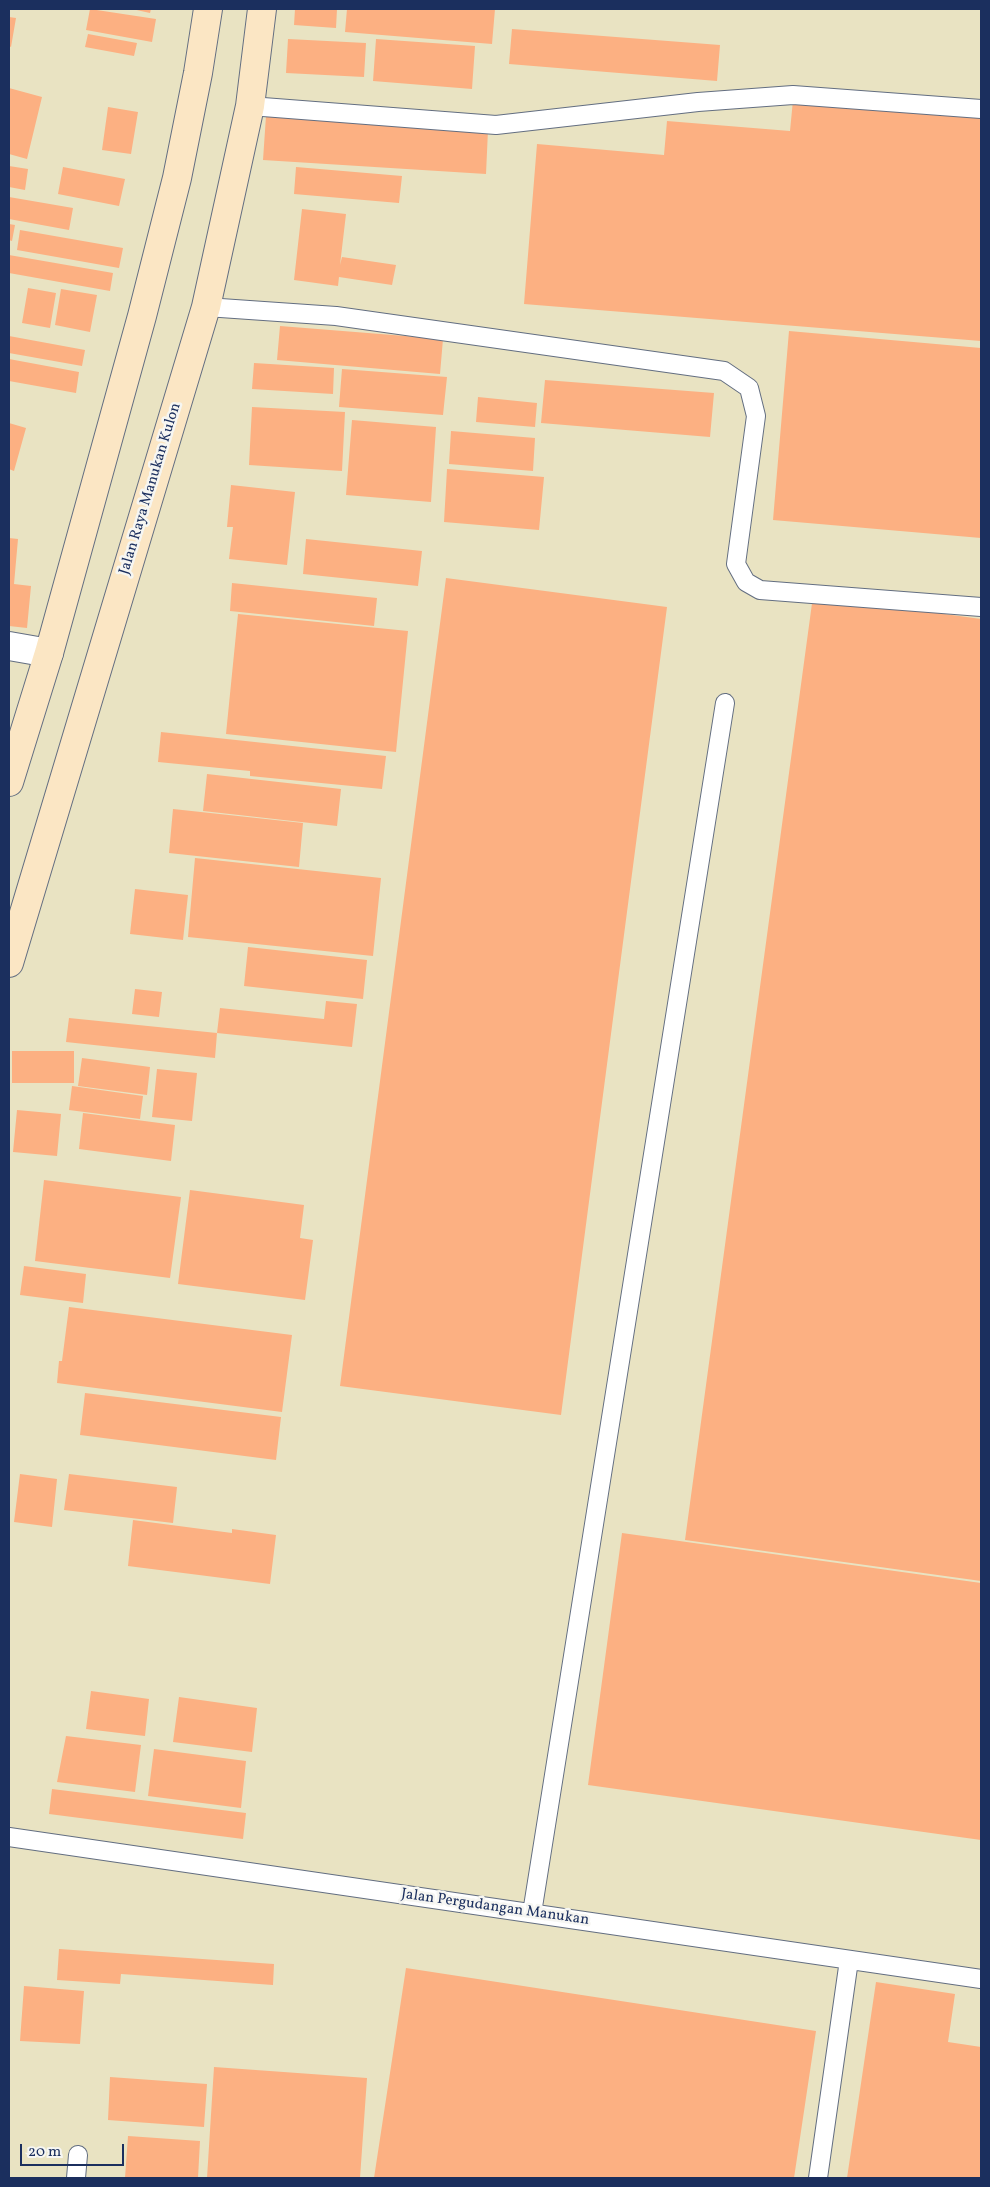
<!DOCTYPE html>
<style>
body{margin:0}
#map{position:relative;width:990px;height:2187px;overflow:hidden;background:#e9e3c2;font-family:Vollkorn,serif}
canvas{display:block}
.frame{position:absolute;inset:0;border:10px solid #1b2f5e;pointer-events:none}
.scale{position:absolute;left:20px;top:2144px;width:104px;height:22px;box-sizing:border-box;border:2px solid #1b2f5e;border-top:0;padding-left:6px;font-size:15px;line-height:18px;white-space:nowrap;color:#1b2f5e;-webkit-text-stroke:4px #f6f6f2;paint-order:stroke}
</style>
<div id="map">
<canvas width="990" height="2187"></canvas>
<div class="frame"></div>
<div class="scale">20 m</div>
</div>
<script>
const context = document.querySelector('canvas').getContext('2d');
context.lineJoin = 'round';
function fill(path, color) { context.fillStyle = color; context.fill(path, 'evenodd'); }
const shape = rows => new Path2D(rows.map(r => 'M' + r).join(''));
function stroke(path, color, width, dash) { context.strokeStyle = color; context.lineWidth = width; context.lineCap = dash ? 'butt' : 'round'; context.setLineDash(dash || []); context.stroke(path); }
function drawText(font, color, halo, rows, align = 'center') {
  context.font = font + ' Vollkorn,serif'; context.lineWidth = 5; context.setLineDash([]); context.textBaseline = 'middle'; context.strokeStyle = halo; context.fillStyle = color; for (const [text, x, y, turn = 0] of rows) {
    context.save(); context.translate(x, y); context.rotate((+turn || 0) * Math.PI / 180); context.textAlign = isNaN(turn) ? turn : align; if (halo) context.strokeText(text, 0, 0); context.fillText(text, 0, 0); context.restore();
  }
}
fill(shape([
 [90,9,156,19,152,42,86,30],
 [132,9,151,9,150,13],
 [295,9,337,9,336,28,294,25],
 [347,9,495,9,492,44,345,32],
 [9,17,16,18,11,47,9,46],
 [512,29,720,45,717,81,509,64],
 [88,34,137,43,134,56,85,47],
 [288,39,366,43,364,77,286,73],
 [376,39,475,46,472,89,373,81],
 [9,88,42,97,27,159,9,154],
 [793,100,981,116,981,341,524,304,537,144,664,155,667,121,790,131],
 [108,107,138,112,131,154,102,150],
 [266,116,488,130,486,174,263,160],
 [9,166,28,169,25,190,9,187],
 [63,167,125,179,119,206,58,194],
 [296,167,402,176,399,203,294,194],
 [9,197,73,208,69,230,9,219],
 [302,209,346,214,340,265,342,257,396,265,392,285,339,277,338,286,294,280],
 [9,224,15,225,12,241,9,240],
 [20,230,123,248,119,268,17,250],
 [9,255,113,273,110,291,9,273],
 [28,288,56,293,50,328,22,323],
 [61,289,97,295,90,332,55,325],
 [280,326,443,339,440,374,277,360],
 [789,331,981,348,981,538,773,520],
 [9,336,85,350,82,366,9,353],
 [9,359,79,372,76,393,9,381],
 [254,363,334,368,333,394,252,389],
 [342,369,447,377,443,415,339,407],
 [545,380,714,393,710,437,541,423],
 [478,397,537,403,535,427,476,422],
 [252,407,345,412,342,471,249,465],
 [352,420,436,427,431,502,346,495],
 [9,423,26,428,14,471,9,469],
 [451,431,535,438,533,471,449,464],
 [447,469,544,477,539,530,444,522],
 [231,485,295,492,287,565,229,559,233,527,227,527],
 [9,538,18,539,14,584,31,586,27,628,9,626],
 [306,539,422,551,418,586,303,574],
 [446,578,667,607,561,1415,340,1386],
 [232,583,377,598,374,626,230,611],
 [813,596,981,619,981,1581,685,1540],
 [238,614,408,631,396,752,226,734],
 [161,732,386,756,382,789,250,776,250,771,158,762],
 [207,774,341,789,337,826,203,811],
 [173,809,303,823,299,867,169,853],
 [195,858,381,878,373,956,188,937],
 [135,889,188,895,183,940,130,934],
 [248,947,367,960,363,999,244,986],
 [135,989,162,992,159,1017,132,1014],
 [326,1001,357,1004,352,1047,217,1033,220,1008,324,1019],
 [69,1018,217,1033,215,1058,66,1042],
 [12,1051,74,1051,74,1083,12,1083],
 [82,1058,150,1067,147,1095,78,1086],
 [157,1069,197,1073,192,1121,152,1117],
 [72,1086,143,1096,140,1119,69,1110],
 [17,1110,61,1114,57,1156,13,1152],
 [83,1113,175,1125,171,1161,79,1149],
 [44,1180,181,1197,170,1278,35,1261],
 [190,1190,304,1205,300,1238,313,1240,305,1300,178,1284],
 [24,1266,86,1274,83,1303,20,1295],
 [69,1307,292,1335,282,1412,57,1383,59,1361,62,1361],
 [85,1393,281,1417,276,1460,80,1435],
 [20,1474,57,1479,52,1527,14,1522],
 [69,1474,177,1487,173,1523,64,1510],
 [133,1520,232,1533,232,1529,276,1535,270,1584,128,1566],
 [622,1533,981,1583,981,1840,588,1785],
 [91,1691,149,1699,145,1736,86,1729],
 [179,1697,257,1708,252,1752,173,1742],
 [66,1736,141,1745,135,1792,57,1782],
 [154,1749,246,1761,241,1808,148,1796],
 [52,1789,246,1813,243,1839,49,1814],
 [59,1949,274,1964,273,1985,121,1974,120,1984,57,1980],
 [406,1968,816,2031,794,2178,374,2178],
 [876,1982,955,1994,948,2042,981,2047,981,2178,847,2178],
 [24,1986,84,1991,80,2044,20,2041],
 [214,2067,367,2078,360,2178,207,2178],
 [110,2077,207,2084,204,2127,108,2120],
 [128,2136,200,2141,198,2178,125,2178]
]), '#fcb082');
const lane = shape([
 [250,106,496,125,698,102,793,95,981,109],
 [206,307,336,316,724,371,749,388,756,416,736,564,746,582,760,590,981,607],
 [9,1837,981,1979],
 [532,1913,725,703],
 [76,2178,78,2155],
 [818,2178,849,1960]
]);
const street = shape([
 [9,646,49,653]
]);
const secondary = shape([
 [9,782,49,653,142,316,177,178,198,73,208,9],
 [9,963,206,307,250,106,262,9]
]);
stroke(lane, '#636e81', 20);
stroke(street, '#636e81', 30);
stroke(secondary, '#636e81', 30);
stroke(lane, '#fff', 18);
stroke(street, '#fff', 28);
stroke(secondary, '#fbe6c4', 28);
drawText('15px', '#1b2f5e', '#f6f6f2', [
 ["Jalan Raya Manukan Kulon",151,489,-73],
 ["Jalan Pergudangan Manukan",495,1908,8]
]);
</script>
